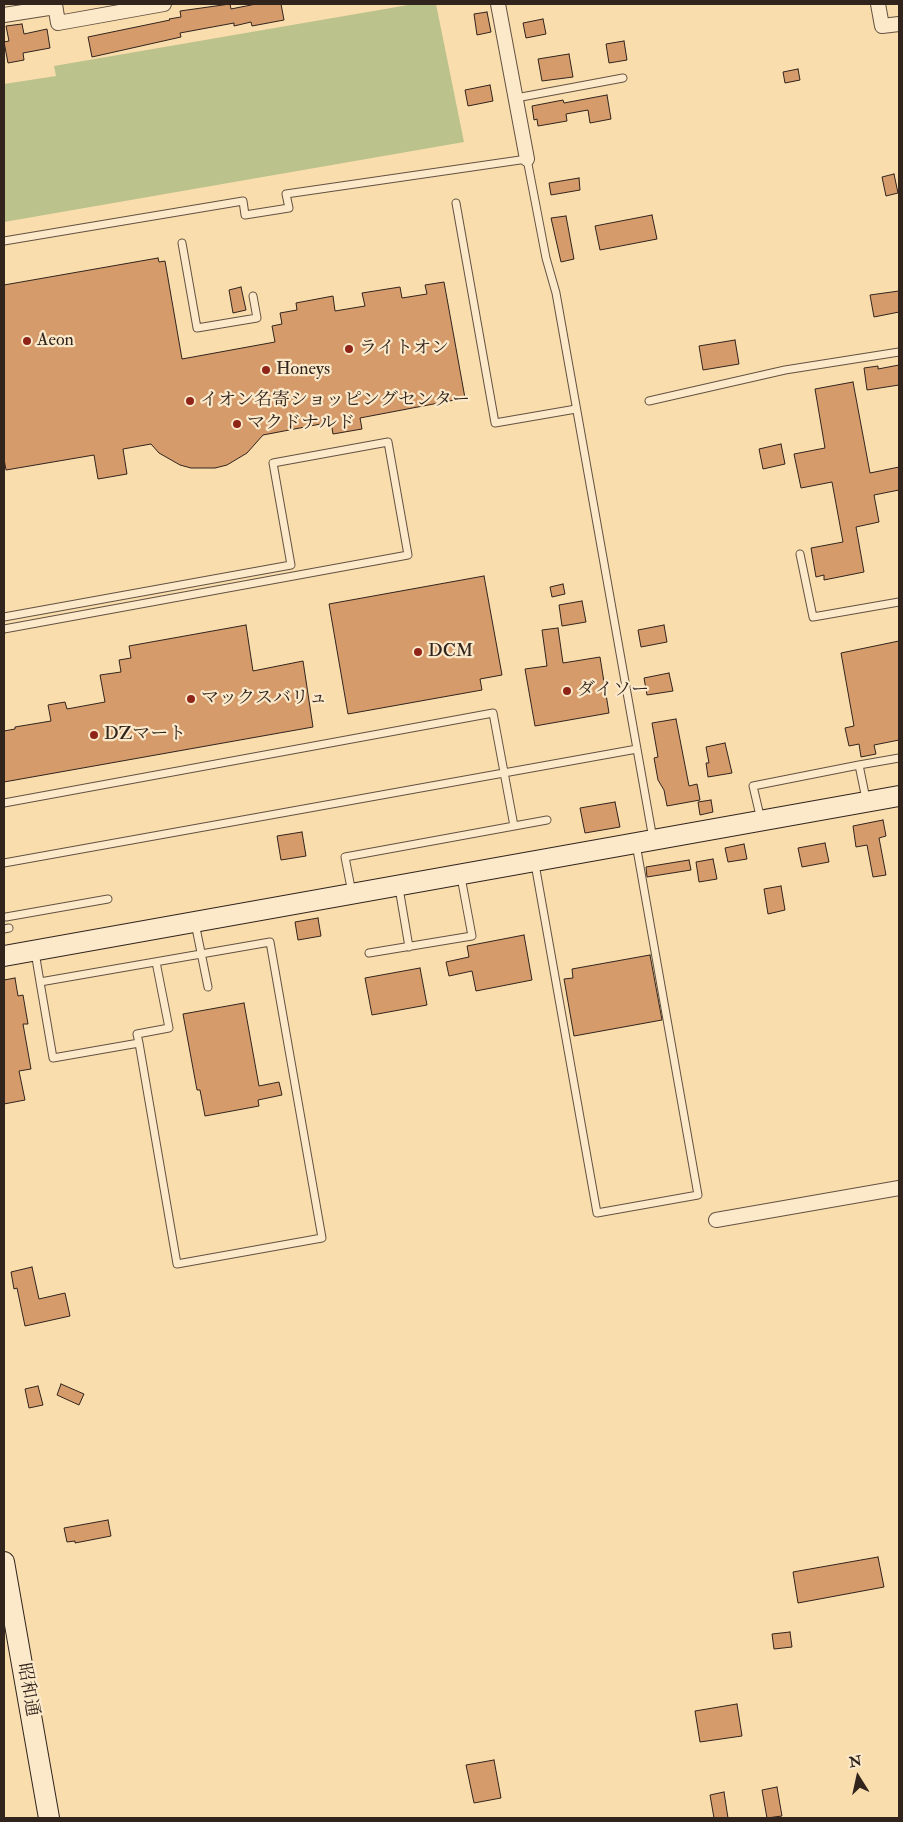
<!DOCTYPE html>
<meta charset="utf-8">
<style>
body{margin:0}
#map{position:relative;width:903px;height:1822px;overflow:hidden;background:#faddad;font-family:"IM FELL Double Pica",serif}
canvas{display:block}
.frame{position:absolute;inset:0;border:5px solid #30241d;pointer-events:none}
.north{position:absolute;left:833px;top:1752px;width:50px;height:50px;-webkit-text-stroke:4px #fce9ca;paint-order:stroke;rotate:350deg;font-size:14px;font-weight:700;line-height:20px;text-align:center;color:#30241d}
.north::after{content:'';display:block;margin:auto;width:18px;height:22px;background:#30241d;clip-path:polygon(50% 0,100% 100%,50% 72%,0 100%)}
</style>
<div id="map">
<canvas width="903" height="1822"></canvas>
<div class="frame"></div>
<div class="north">N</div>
</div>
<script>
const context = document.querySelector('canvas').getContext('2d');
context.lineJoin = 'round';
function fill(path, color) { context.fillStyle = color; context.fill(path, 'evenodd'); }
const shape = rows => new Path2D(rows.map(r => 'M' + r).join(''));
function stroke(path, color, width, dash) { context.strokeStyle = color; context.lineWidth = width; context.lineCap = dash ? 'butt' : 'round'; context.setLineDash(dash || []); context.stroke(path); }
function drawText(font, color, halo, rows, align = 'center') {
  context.font = font + ' "IM FELL Double Pica","Noto Serif JP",serif'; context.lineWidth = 4.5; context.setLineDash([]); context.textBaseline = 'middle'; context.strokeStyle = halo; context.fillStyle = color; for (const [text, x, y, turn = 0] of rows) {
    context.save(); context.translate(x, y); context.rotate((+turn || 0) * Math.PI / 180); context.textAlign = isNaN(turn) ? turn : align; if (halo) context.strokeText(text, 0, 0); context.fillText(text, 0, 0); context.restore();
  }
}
fill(shape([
 [414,4,436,4,464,142,4,222,4,84,56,76,54,66]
]), '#bbc28c');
const building = shape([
 [230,4,231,9,256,4,281,4,284,20,252,26,251,22,234,26,234,23,180,33,181,37,92,57,88,37,170,20,169,19,181,17,180,11,230,4],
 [487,12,491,32,477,35,474,14,487,12],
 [543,19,546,34,526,38,523,23,543,19],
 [22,24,24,34,47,29,50,48,23,53,24,60,8,63,4,42,9,41,6,26,22,24],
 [624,41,627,60,609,63,606,44,624,41],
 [569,54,573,77,542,81,538,59,569,54],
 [798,69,800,80,785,83,783,72,798,69],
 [490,85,493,101,468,106,465,90,490,85],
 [607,95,611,119,590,123,588,110,566,114,567,121,538,126,537,119,534,120,532,106,563,100,564,103,607,95],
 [894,174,898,193,886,196,882,177,894,174],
 [579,178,580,190,551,195,549,183,579,178],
 [652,215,657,239,600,250,595,226,652,215],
 [566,216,574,259,561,262,551,218,566,216],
 [158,258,159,262,165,261,182,359,275,342,272,326,282,324,280,313,297,310,296,303,333,296,335,311,365,306,362,293,400,287,402,298,427,294,425,285,444,282,465,398,360,418,362,429,333,434,331,422,263,435,247,453,227,465,215,468,191,468,180,465,159,453,151,444,123,449,127,474,98,479,94,455,6,470,4,459,4,285,158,258],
 [241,287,246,310,233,313,229,290,241,287],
 [899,291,899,312,874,317,870,295,899,291],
 [735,340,739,364,703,370,699,346,735,340],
 [899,365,899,385,867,390,864,368,878,366,878,369,899,365],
 [853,382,870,473,899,467,899,490,874,495,879,522,856,527,864,572,824,580,824,575,816,577,811,548,843,542,832,482,801,488,794,454,825,448,815,389,853,382],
 [781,444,785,464,763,469,759,449,781,444],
 [484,576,502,675,480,679,482,690,348,714,329,604,484,576],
 [563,584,565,594,552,597,550,587,563,584],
 [582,601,586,622,562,626,559,605,582,601],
 [246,625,253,671,303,661,313,727,4,782,4,731,15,729,15,727,51,721,48,705,65,702,67,709,105,702,100,675,121,672,119,660,131,658,129,646,246,625],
 [664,625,667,642,641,647,638,630,664,625],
 [558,628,563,663,600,657,609,713,535,726,525,669,547,666,542,630,558,628],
 [899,641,899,740,874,745,876,754,861,757,859,744,849,746,845,728,854,726,841,653,899,641],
 [669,673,673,691,647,695,644,678,669,673],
 [676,719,689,786,697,784,700,800,667,806,664,790,658,780,654,758,658,757,652,723,676,719],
 [725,743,732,773,708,777,706,763,709,763,706,747,725,743],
 [711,800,713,812,700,815,698,802,711,800],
 [615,802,620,827,585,833,580,808,615,802],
 [883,820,886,836,879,838,886,875,873,877,867,845,856,847,853,826,883,820],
 [302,832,306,856,281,860,277,836,302,832],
 [825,843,829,862,802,867,798,848,825,843],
 [744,844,747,859,728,862,725,848,744,844],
 [713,859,717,879,699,882,696,862,713,859],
 [689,860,691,870,647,877,646,867,689,860],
 [781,886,785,910,768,914,764,889,781,886],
 [318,918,321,936,298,940,295,922,318,918],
 [524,935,532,980,476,991,472,971,449,976,446,962,469,957,467,946,524,935],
 [650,955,662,1020,574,1036,564,979,573,978,572,969,650,955],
 [420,968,427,1005,372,1015,365,978,420,968],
 [15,978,18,996,23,995,28,1024,23,1024,31,1069,19,1071,25,1100,4,1104,4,980,15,978],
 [244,1003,259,1086,279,1082,282,1095,258,1100,259,1106,205,1116,200,1090,197,1090,183,1014,244,1003],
 [32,1267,39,1299,65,1293,70,1316,25,1326,17,1288,14,1289,11,1272,32,1267],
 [61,1384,84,1394,79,1405,57,1395,61,1384],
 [38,1386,43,1405,29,1408,25,1389,38,1386],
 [108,1520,111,1536,75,1543,75,1541,67,1542,64,1528,108,1520],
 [878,1557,884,1587,798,1603,793,1572,878,1557],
 [790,1632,792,1647,774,1649,772,1634,790,1632],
 [737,1704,742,1736,700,1742,695,1711,737,1704],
 [494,1760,501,1798,474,1803,466,1765,494,1760],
 [777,1787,782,1816,767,1818,762,1790,777,1787],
 [724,1792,728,1818,714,1818,710,1795,724,1792]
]);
fill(building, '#d59b6b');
stroke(building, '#30241d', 1);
const lane = shape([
 [516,98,623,78],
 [456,203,495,423,576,409],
 [4,241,243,201,245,215,289,208,286,194,527,159,546,258,556,293,653,839],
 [182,243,197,328,257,318,253,296],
 [649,401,785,370,899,352],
 [800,554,813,617,899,602],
 [4,617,291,565,273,463,388,442,408,555,4,629],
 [859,765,899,758],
 [4,803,493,713,514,826],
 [761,820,753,786,859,765,866,799],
 [4,863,637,749],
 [535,864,597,1213,698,1195,636,844],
 [399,888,409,947],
 [352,893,345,857,547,820],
 [6,917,108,899],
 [195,923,208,987],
 [4,929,9,928],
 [35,952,40,982,53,1058,139,1043,177,1264,322,1238,270,942,40,982],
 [369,953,472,936,461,877],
 [139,1043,137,1034,169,1028,156,962]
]);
const street = shape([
 [55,4,58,23,164,4],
 [498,4,527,159],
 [878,4,882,26,899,24],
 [4,15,55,7],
 [716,1220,899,1188]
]);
const secondary = shape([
 [4,956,899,796],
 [4,1562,49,1818]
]);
stroke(lane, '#625241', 9);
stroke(street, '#625241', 16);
stroke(secondary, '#30241d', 22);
stroke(lane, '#fce9ca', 7);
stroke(street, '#fce9ca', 14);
stroke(secondary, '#fce9ca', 20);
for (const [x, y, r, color] of [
 [27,341,5,"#8f2418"],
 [349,349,5,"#8f2418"],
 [266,370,5,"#8f2418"],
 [190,401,5,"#8f2418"],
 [237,424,5,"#8f2418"],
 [418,652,5,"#8f2418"],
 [567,691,5,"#8f2418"],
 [191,699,5,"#8f2418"],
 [94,735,5,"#8f2418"]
]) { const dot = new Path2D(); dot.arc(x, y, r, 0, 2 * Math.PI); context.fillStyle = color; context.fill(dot); stroke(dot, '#fce9ca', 2); }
drawText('18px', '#30241d', '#fce9ca', [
 ["Aeon",37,341],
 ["ライトオン",359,349],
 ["Honeys",276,370],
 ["イオン名寄ショッピングセンター",200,401],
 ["マクドナルド",247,424],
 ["DCM",428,652],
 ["ダイソー",577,691],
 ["マックスバリュ",201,699],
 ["DZマート",104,735]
], 'left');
drawText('18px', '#30241d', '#fce9ca', [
 ["昭和通",27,1690,80]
]);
</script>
